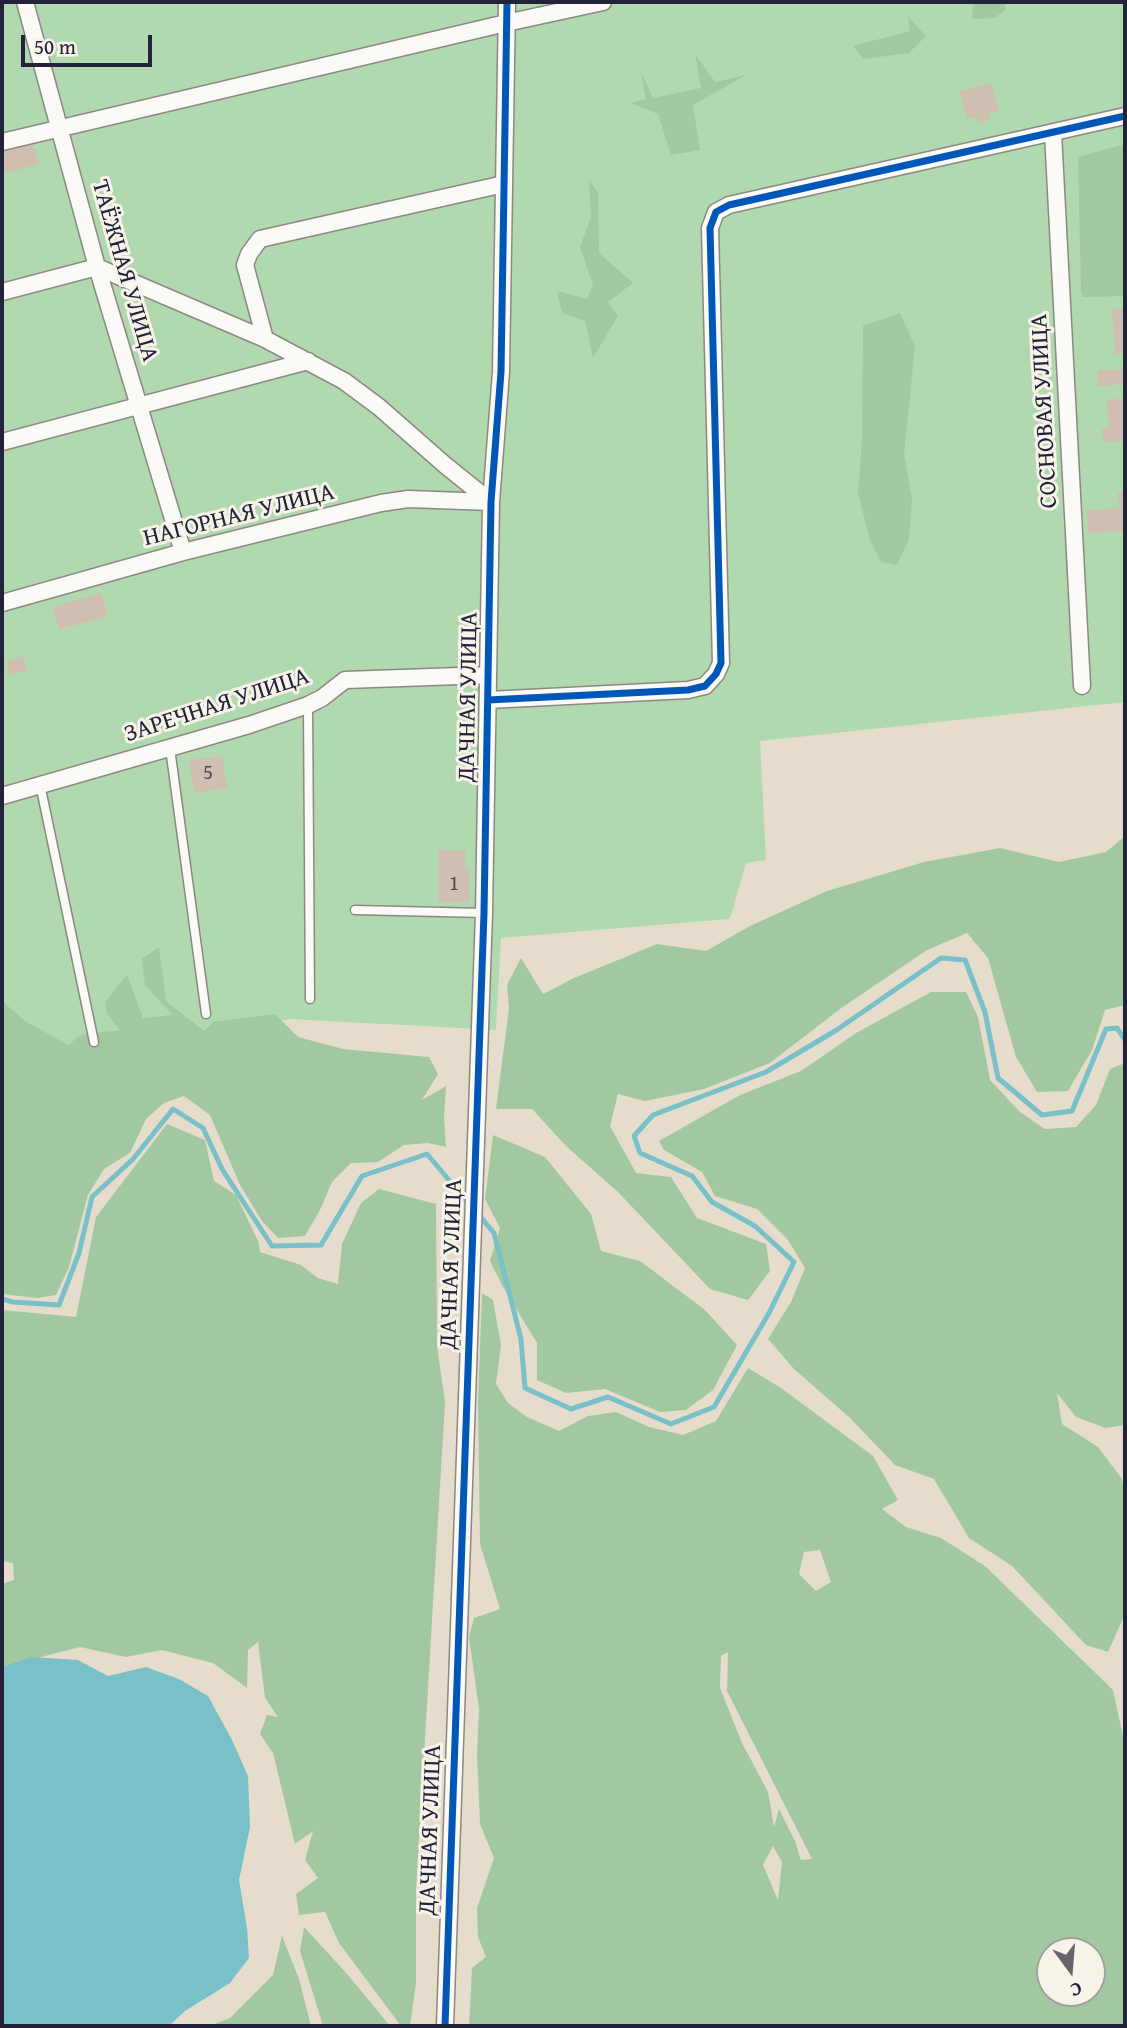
<!DOCTYPE html>
<meta charset="utf-8">
<style>
body{margin:0}
#map{position:relative;width:1127px;height:2028px;overflow:hidden;background:#e6dccc;font-family:"Gentium Book Plus",serif}
canvas{display:block}
.frame{position:absolute;inset:0;border:4px solid #22223b;pointer-events:none}
.north{position:absolute;left:1036px;top:1937px;width:70px;height:70px;box-sizing:border-box;background:#f7f3e8;border:2px solid #a29fa3;border-radius:50%;rotate:164deg;font-size:19px;font-weight:700;line-height:28px;text-align:center;color:#22223b}
.north::after{content:'';display:block;margin:auto;width:24px;height:32px;background:#67636e;clip-path:polygon(50% 0,100% 100%,50% 72%,0 100%)}
.scale{position:absolute;left:21px;top:35px;width:131px;height:32px;box-sizing:border-box;border:4px solid #22223b;border-top:0;padding-left:9px;font-size:21px;line-height:24px;white-space:nowrap;color:#22223b;-webkit-text-stroke:5px #f7f3e8;paint-order:stroke}
</style>
<div id="map">
<canvas width="1127" height="2028"></canvas>
<div class="frame"></div>
<div class="north">С</div>
<div class="scale">50 m</div>
</div>
<script>
const context = document.querySelector('canvas').getContext('2d');
context.lineJoin = 'round';
function fill(path, color) { context.fillStyle = color; context.fill(path, 'evenodd'); }
const shape = rows => new Path2D(rows.map(r => 'M' + r).join(''));
function stroke(path, color, width, dash) { context.strokeStyle = color; context.lineWidth = width; context.lineCap = dash ? 'butt' : 'round'; context.setLineDash(dash || []); context.stroke(path); }
function drawText(font, color, halo, rows, align = 'center') {
  context.font = font + ' "Gentium Book Plus",serif'; context.lineWidth = 6; context.setLineDash([]); context.textBaseline = 'middle'; context.strokeStyle = halo; context.fillStyle = color; for (const [text, x, y, turn = 0] of rows) {
    context.save(); context.translate(x, y); context.rotate((+turn || 0) * Math.PI / 180); context.textAlign = isNaN(turn) ? turn : align; if (halo) context.strokeText(text, 0, 0); context.fillText(text, 0, 0); context.restore();
  }
}
fill(shape([
 [2,2,1125,2,1125,702,760,741,766,860,746,863,730,919,501,938,496,1030,291,1019,2,1064]
]), '#b0d9af');
fill(shape([
 [973,2,1003,2,1006,9,995,18,972,19],
 [908,17,926,36,909,53,864,59,853,46,910,31],
 [695,54,715,82,746,75,693,105,700,150,671,155,658,114,630,103,646,99,641,72,653,98,701,88],
 [1125,144,1125,296,1083,297,1081,292,1078,157],
 [589,180,598,193,599,253,633,283,608,302,618,316,593,358,585,321,562,313,557,291,587,299,593,285,580,247,591,217],
 [900,313,915,346,904,454,912,499,909,539,897,565,881,562,870,540,858,493,862,440,863,326],
 [1125,836,1125,1005,1105,1010,1092,1050,1068,1091,1037,1092,1016,1057,988,958,967,933,927,950,840,1009,770,1063,704,1089,645,1101,618,1094,610,1126,636,1173,671,1177,697,1218,766,1244,770,1271,748,1300,710,1289,619,1193,566,1146,532,1109,496,1109,509,1008,507,985,521,958,543,994,574,978,657,944,706,951,750,926,827,891,924,862,1000,848,1059,862,1106,852],
 [159,947,166,1001,204,1031,213,1022,275,1014,298,1037,343,1049,429,1057,438,1074,422,1100,446,1086,444,1119,446,1147,428,1143,404,1145,378,1162,351,1163,332,1182,320,1210,305,1236,278,1238,262,1221,240,1185,210,1115,184,1096,164,1103,146,1119,130,1153,104,1169,88,1195,69,1267,56,1295,37,1298,2,1294,2,1001,25,1021,68,1045,81,1035,120,1030,107,1014,105,1002,127,975,143,1018,173,1015,145,985,142,959],
 [931,992,966,992,978,1017,990,1080,1020,1112,1045,1129,1076,1127,1096,1105,1110,1069,1125,1063,1125,1425,1106,1428,1076,1417,1057,1393,1062,1424,1098,1447,1122,1479,1125,1501,1125,1614,1108,1652,1086,1645,1012,1566,969,1538,934,1479,895,1465,850,1418,794,1369,768,1339,791,1302,805,1268,788,1240,757,1209,715,1196,702,1172,664,1150,659,1141,740,1095,801,1071,856,1033],
 [167,1124,205,1140,214,1181,236,1195,258,1241,260,1252,301,1265,318,1278,338,1284,342,1244,361,1203,379,1189,436,1204,437,1345,445,1402,416,1890,416,1983,410,2026,401,2026,339,1943,325,1912,299,1915,296,1894,318,1878,305,1860,313,1831,295,1844,273,1753,260,1734,267,1715,278,1717,265,1698,258,1642,248,1650,247,1688,213,1663,162,1650,126,1657,80,1647,2,1667,2,1584,14,1580,13,1563,2,1561,2,1310,76,1317,96,1217],
 [493,1135,545,1157,591,1214,601,1251,640,1261,705,1310,737,1345,713,1390,686,1410,660,1412,605,1389,566,1393,537,1380,537,1343,503,1287,490,1261,500,1228,485,1199],
 [482,1293,493,1300,501,1345,496,1384,508,1403,527,1417,559,1431,588,1416,616,1412,649,1427,683,1435,716,1421,748,1368,781,1388,873,1456,898,1500,882,1509,906,1527,941,1538,985,1566,1113,1690,1125,1746,1125,2026,469,2026,472,1968,486,1957,478,1937,477,1908,494,1858,480,1824,477,1754,479,1709,469,1637,474,1618,500,1609,480,1544,478,1403],
 [820,1550,831,1582,816,1591,799,1574,804,1552],
 [728,1652,727,1691,812,1859,801,1860,795,1841,779,1809,774,1827,768,1792,742,1743,720,1688,721,1656],
 [773,1846,782,1862,778,1900,763,1865],
 [1050,1951,1092,1951,1092,1993,1050,1993],
 [304,1927,348,1975,390,2026,323,2026,300,1951],
 [282,1936,299,1979,311,2026,209,2026,230,2018,273,1975]
]), '#a2c8a2');
fill(shape([
 [32,1657,78,1660,108,1676,146,1667,179,1679,208,1696,232,1740,248,1776,250,1827,239,1880,247,1928,249,1958,230,1983,185,2011,169,2026,2,2025,2,1667]
]), '#79c0c9');
stroke(shape([
 [479,1215,494,1233,521,1339,525,1388,571,1409,608,1397,671,1424,714,1407,769,1313,794,1262,755,1226,712,1202,692,1176,640,1153,634,1136,653,1115,766,1072,835,1031,941,958,965,960,985,1012,998,1078,1042,1115,1072,1111,1106,1029,1117,1028,1125,1040],
 [2,1299,13,1302,59,1305,79,1253,92,1197,133,1159,173,1109,203,1128,222,1169,272,1246,321,1245,362,1176,427,1154,470,1205]
]), '#79c0c9', 5);
fill(shape([
 [991,83,999,111,988,114,990,120,979,123,977,117,967,119,959,91],
 [33,143,39,164,6,173,2,152],
 [1125,308,1125,354,1115,354,1112,309],
 [1125,369,1125,384,1098,386,1097,371],
 [1125,398,1125,441,1103,442,1102,428,1109,428,1107,400],
 [1118,492,1125,492,1125,531,1088,533,1087,510,1119,508],
 [101,593,108,617,59,629,53,607],
 [23,656,27,670,11,675,6,661],
 [222,756,227,788,194,793,189,760],
 [439,850,465,850,465,868,469,868,469,902,439,902]
]), '#d0bfb0');
const service = shape([
 [308,705,310,999],
 [170,748,206,1014],
 [40,784,94,1042],
 [355,910,484,913]
]);
const minor = shape([
 [25,2,97,267,183,552],
 [1053,133,1082,686],
 [2,142,506,23,603,2],
 [2,292,97,267,265,339,344,381,379,407,445,465,491,502],
 [265,339,245,265,249,254,260,239,504,184],
 [2,442,308,361],
 [2,603,183,552,381,503,408,499,491,502],
 [488,700,688,690,705,686,716,674,721,663,710,228,716,212,729,205,1125,116],
 [2,796,249,725,308,705,322,698,345,680,488,675],
 [445,2026,484,913,491,502,501,372,507,2]
]);
stroke(service, '#8d8884', 11);
stroke(minor, '#8d8884', 19);
stroke(service, '#fbfaf7', 8);
stroke(minor, '#fbfaf7', 16);
stroke(shape([
 [488,700,688,690,705,686,716,674,721,663,710,228,716,212,729,205,1125,116],
 [445,2026,484,913,491,502,501,372,507,2]
]), '#0057b8', 7);
drawText('21px', '#4e4958', null, [
 ["5",208,774],
 ["1",454,885]
]);
drawText('24px', '#22223b', '#f7f3e8', [
 ["ТАЁЖНАЯ УЛИЦА",124,271,74],
 ["СОСНОВАЯ УЛИЦА",1045,411,-93],
 ["НАГОРНАЯ УЛИЦА",239,516,-14],
 ["ДАЧНАЯ УЛИЦА",469,697,-89],
 ["ЗАРЕЧНАЯ УЛИЦА",217,706,-18],
 ["ДАЧНАЯ УЛИЦА",452,1264,-88],
 ["ДАЧНАЯ УЛИЦА",431,1830,-88]
]);
</script>
